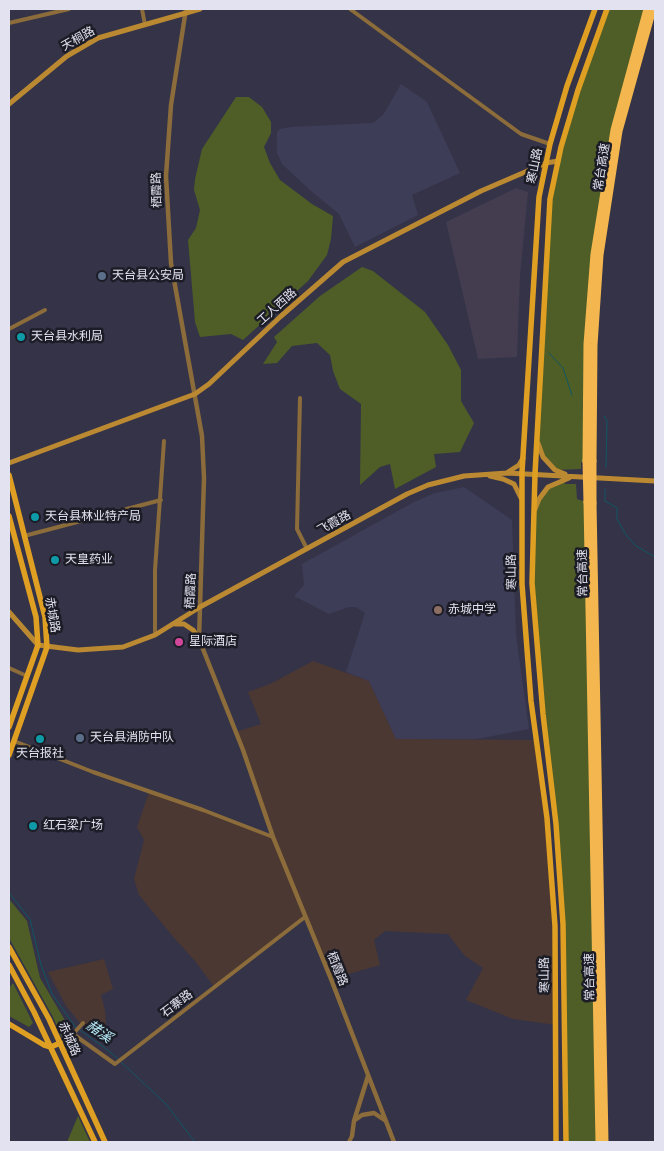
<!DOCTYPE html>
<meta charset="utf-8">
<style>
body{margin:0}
#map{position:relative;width:664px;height:1151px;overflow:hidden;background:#343348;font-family:"Open Sans",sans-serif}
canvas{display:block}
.frame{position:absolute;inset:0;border:10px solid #e2e2f0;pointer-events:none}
</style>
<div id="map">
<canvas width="664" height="1151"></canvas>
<div class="frame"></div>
</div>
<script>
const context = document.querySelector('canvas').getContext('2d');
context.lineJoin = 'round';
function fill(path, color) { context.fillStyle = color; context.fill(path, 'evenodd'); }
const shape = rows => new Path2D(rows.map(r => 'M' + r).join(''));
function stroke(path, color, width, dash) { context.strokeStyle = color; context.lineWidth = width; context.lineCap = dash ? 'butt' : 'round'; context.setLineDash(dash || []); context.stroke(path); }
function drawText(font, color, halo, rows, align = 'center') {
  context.font = font + ' "Open Sans","Noto Sans SC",sans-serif'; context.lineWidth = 5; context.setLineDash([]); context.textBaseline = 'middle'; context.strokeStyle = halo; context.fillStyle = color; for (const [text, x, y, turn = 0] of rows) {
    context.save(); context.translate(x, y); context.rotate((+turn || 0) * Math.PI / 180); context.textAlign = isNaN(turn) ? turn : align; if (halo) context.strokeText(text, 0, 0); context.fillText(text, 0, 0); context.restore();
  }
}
fill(shape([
 [516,188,528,192,520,276,517,357,478,359,446,222]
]), '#433d4f');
fill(shape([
 [313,661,369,681,396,739,536,740,547,818,555,926,556,1025,513,1019,466,1000,483,968,465,956,448,934,385,931,374,940,380,965,331,979,305,918,215,988,195,961,175,939,139,895,134,879,144,840,137,827,149,792,273,837,236,732,261,724,248,692,270,684],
 [104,959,113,989,101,995,105,1010,107,1039,85,1029,66,1006,48,972]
]), '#4c3832');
fill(shape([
 [401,84,427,102,460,173,412,195,418,215,355,247,339,214,311,191,282,164,277,153,277,132,280,129,291,127,373,123,383,115],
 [464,487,512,520,516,635,529,729,477,739,396,739,369,681,346,672,365,613,356,607,349,607,329,614,294,596,304,585,302,564,414,502,435,493]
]), '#3e3d58');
fill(shape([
 [607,9,647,9,636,43,587,344,586,461,581,462,581,469,555,470,543,457,537,440,550,199,561,147],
 [236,97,249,97,262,107,271,122,271,133,264,147,270,163,280,180,312,204,333,216,331,239,327,255,308,281,243,340,231,334,200,337,195,322,188,240,196,228,200,210,194,190,195,179,202,149],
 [362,267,373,271,425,312,448,345,461,370,461,401,474,423,460,452,434,454,436,467,395,489,390,464,380,467,360,485,361,404,340,389,333,371,330,355,317,343,292,346,277,363,263,364,277,342,274,337,320,296],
 [560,481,566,484,576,484,577,499,587,502,599,1142,566,1142,563,924,532,583,534,512,548,487],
 [9,899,27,921,40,978,73,1034,63,1040,53,1017,9,938],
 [13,983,33,1023,29,1027,9,1016,9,988],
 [78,1116,90,1142,67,1142]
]), '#4e5e26');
stroke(shape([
 [549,353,563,368,572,395],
 [604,416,607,421,606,467],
 [605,489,605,501,617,508,617,519,626,535,636,546,655,557],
 [9,893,30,919,41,965,52,994,76,1028],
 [80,1030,109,1051,118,1059],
 [121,1062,166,1104,195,1142]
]), '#115763', 1);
stroke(shape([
 [142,9,145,25],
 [350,9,521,134,550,144],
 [9,23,69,9],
 [9,329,45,310],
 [300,398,297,529,307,549],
 [24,536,161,500],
 [155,635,155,570,164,441],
 [9,668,27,676],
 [14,741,93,772,203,810,273,837],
 [73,1034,83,1023],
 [60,1043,73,1034,115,1064,305,917],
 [349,1142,352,1136]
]), '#8b6c3a', 4);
stroke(shape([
 [186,9,171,105,166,176,171,263,202,436,204,478,199,639,243,750,273,837,331,979,394,1142],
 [355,1120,362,1115,374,1113,386,1121],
 [352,1136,354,1121,368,1076]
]), '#8b6c3a', 4.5);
stroke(shape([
 [9,104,67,56,98,38,200,9],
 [538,443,543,457,555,470,565,474],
 [9,463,195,394,209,384,280,317,343,262,481,191,546,163,558,161],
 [508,472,519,465,523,458],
 [490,476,503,479,514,484,521,498],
 [535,509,539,499,548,487,569,478],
 [9,612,38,645,78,650,123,647,155,635,200,607,407,494,428,485,464,476,507,473,655,481],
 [175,624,184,624,193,630,199,639]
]), '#ba8932', 5);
stroke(shape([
 [9,475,45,617,47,647,9,755],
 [9,516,36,617,38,645,9,727],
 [9,947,49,1019,105,1142],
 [9,965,34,1012,95,1142],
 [9,1024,44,1045,51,1047,60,1043],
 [556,1142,555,926,547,818,531,701,522,584,522,472,539,197,550,144,567,86,595,9],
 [566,1142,563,924,556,824,543,714,532,583,535,474,550,199,561,147,578,90,607,9]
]), '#df9f22', 5.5);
stroke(shape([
 [586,461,587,344,594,254,614,130,647,9],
 [593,461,594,345,600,255,619,131,653,9],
 [587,502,599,1142],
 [593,503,605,1142]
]), '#f4b74f', 7);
stroke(shape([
 [586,461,587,502],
 [593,461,593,503]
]), '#f4b74f', 7);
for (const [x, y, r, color] of [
 [102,276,5,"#5c6f8a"],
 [21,337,5,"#0f9aa8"],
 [35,517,5,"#0f9aa8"],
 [55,560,5,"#0f9aa8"],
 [438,610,5,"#8d6e63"],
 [179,642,5,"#d1479c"],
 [80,738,5,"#5c6f8a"],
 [40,739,5,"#0f9aa8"],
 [33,826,5,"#0f9aa8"]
]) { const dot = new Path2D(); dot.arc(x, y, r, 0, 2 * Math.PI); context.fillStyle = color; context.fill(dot); stroke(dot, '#1c1c26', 2); }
drawText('12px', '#e2e2f0', '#1c1c26', [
 ["天桐路",78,39,-29],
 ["寒山路",535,166,-79],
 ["常台高速",602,167,-81],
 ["栖霞路",157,190,-92],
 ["工人西路",277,307,-42],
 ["飞霞路",334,523,-29],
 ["寒山路",512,572,-91],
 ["常台高速",583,573,-91],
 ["栖霞路",191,591,-88],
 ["赤城路",52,615,80],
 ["栖霞路",337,969,68],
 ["寒山路",545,975,-91],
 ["常台高速",590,977,-91],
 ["石寨路",177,1004,-37],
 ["赤城路",69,1039,66]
]);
drawText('12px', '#e2e2f0', '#1c1c26', [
 ["天台县公安局",112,276],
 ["天台县水利局",31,337],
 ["天台县林业特产局",45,517],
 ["天皇药业",65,560],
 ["赤城中学",448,610],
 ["星际酒店",189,642],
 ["天台县消防中队",90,738],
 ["天台报社",40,754,"center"],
 ["红石梁广场",43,826]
], 'left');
drawText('italic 14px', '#b3e8f4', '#1c1c26', [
 ["赭溪",99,1032,35]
]);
</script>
